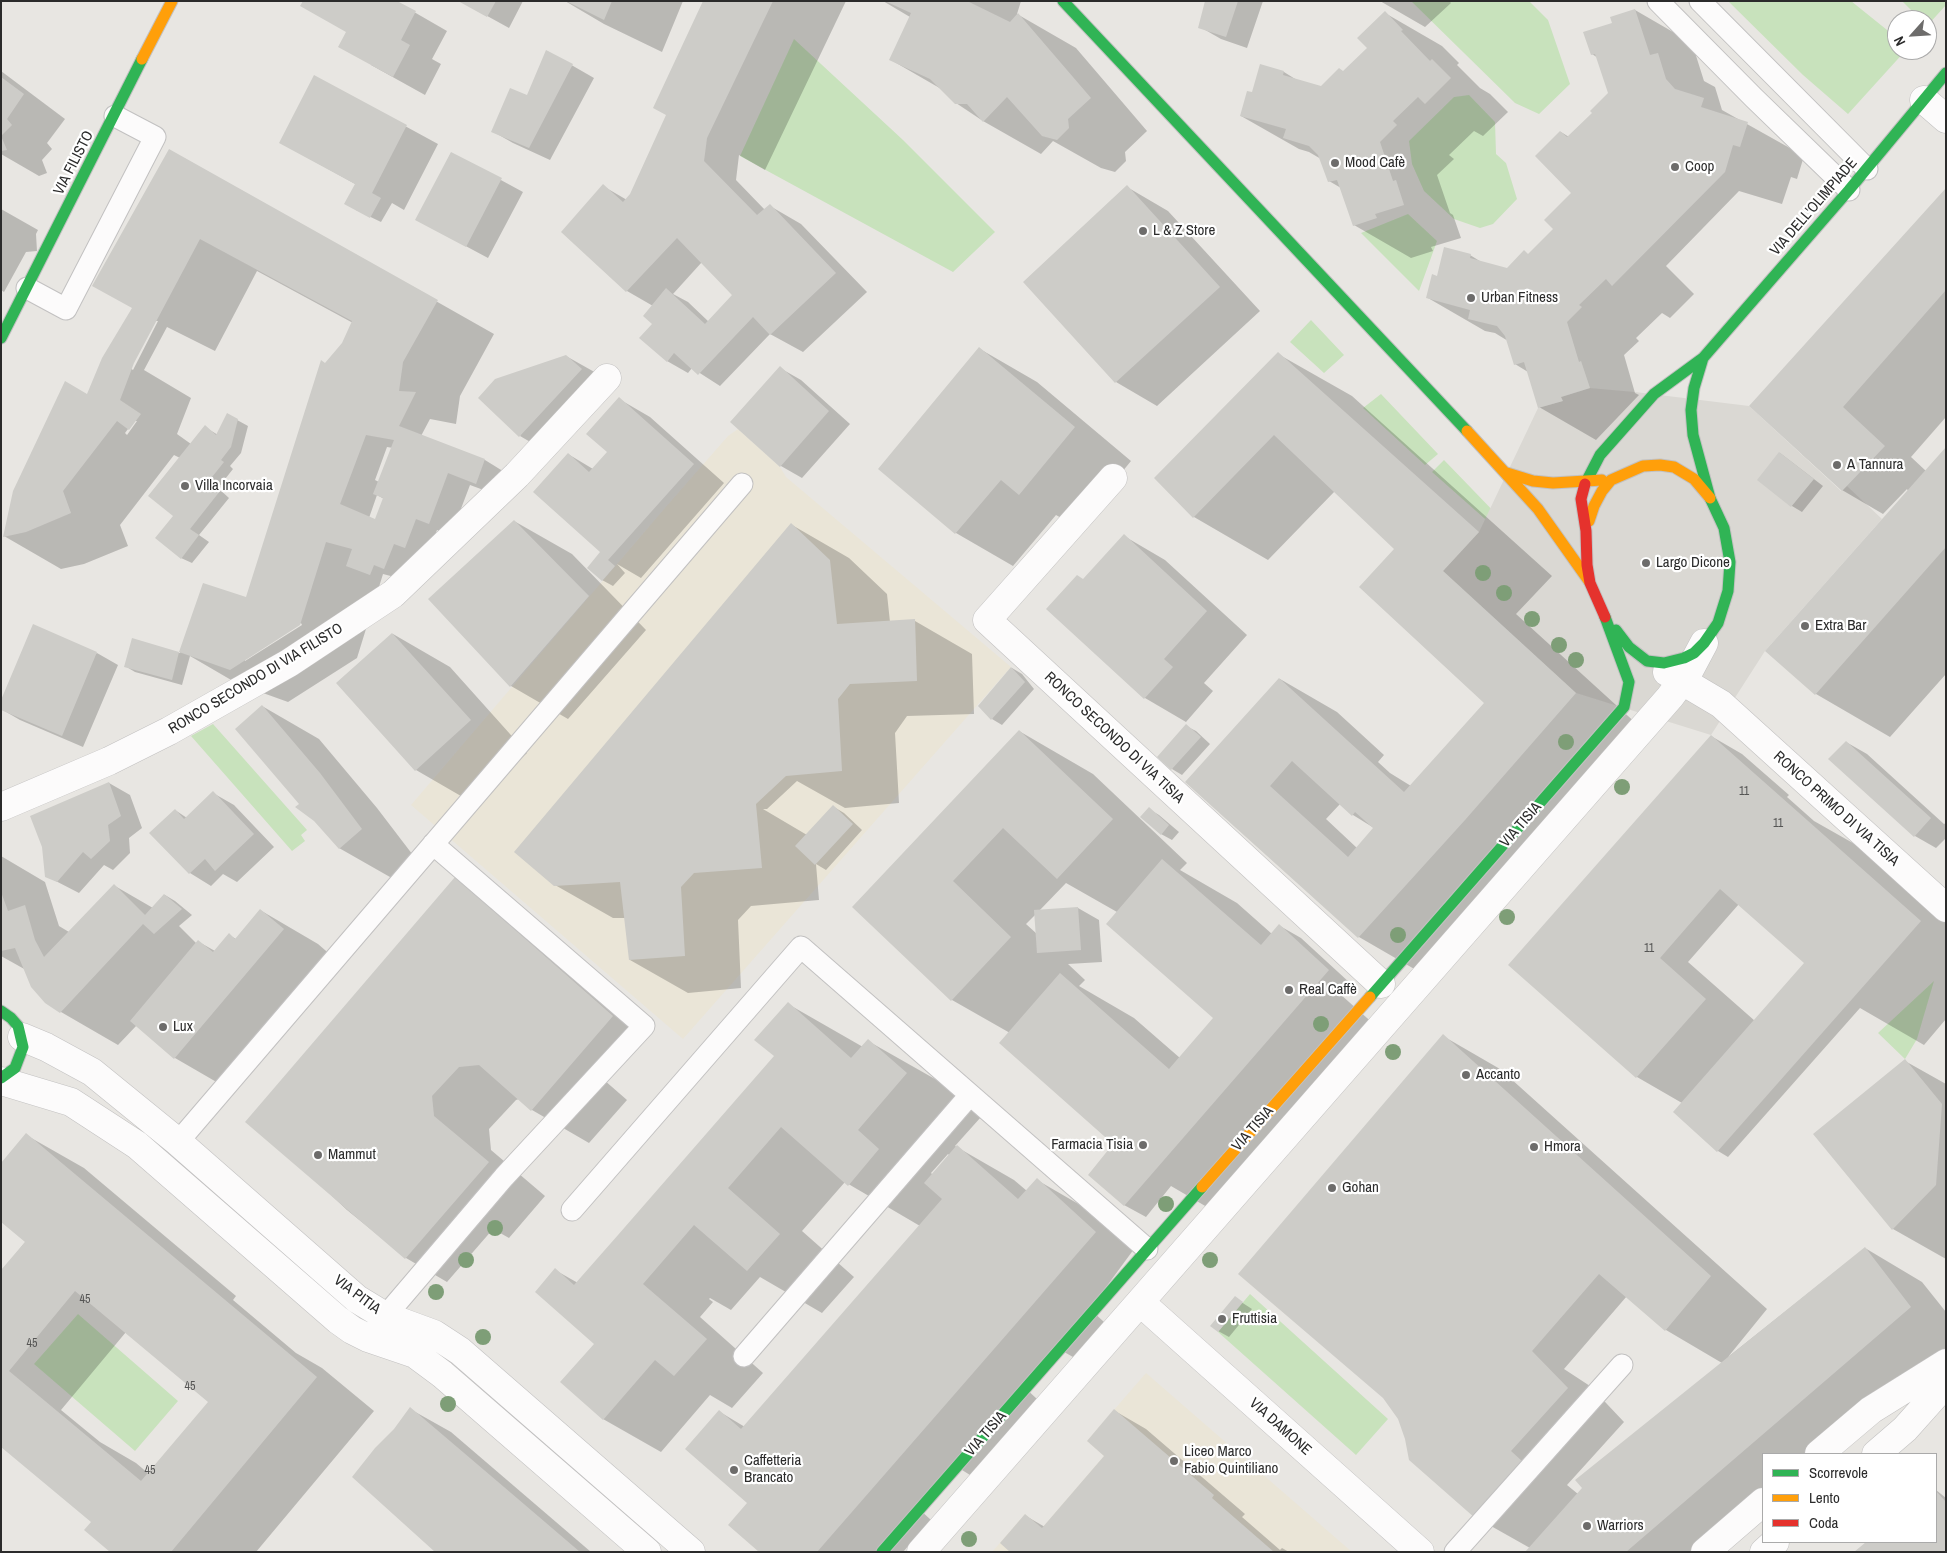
<!DOCTYPE html>
<meta charset="utf-8">
<style>
body{margin:0}
#map{position:relative;width:1947px;height:1553px;overflow:hidden;background:#e8e6e2;font-family:"Archivo Narrow",sans-serif}
canvas{display:block}
.frame{position:absolute;inset:0;border:2px solid #2b2b2b;pointer-events:none}
.legend{position:absolute;left:1762px;top:1453px;width:175px;height:90px;box-sizing:border-box;background:#fff;border:1px solid #aaa;margin:0;padding:6px 9px;list-style:none;font-size:15px;color:#2b2b2b}
.legend li{display:flex;align-items:center;gap:10px;height:25px}
.legend b{width:25px;border:1px solid #aaa}
.north{position:absolute;left:1887px;top:10px;width:50px;height:50px;box-sizing:border-box;background:#fff;border:1px solid #aaa;border-radius:50%;rotate:244deg;font-size:14px;font-weight:700;line-height:20px;text-align:center;color:#2b2b2b}
.north::after{content:'';display:block;margin:auto;width:18px;height:22px;background:#6d6c6b;clip-path:polygon(50% 0,100% 100%,50% 72%,0 100%)}
</style>
<div id="map">
<canvas width="1947" height="1553"></canvas>
<div class="frame"></div>
<ul class="legend">
<li><b style="height:6px;background:#30b455"></b>Scorrevole</li>
<li><b style="height:6px;background:#ff9f0a"></b>Lento</li>
<li><b style="height:6px;background:#e5322d"></b>Coda</li>
</ul>
<div class="north">N</div>
</div>
<script>
const context = document.querySelector('canvas').getContext('2d');
context.lineJoin = 'round';
function fill(path, color) { context.fillStyle = color; context.fill(path, 'evenodd'); }
const shape = rows => new Path2D(rows.map(r => 'M' + r).join(''));
function stroke(path, color, width, dash) { context.strokeStyle = color; context.lineWidth = width; context.lineCap = dash ? 'butt' : 'round'; context.setLineDash(dash || []); context.stroke(path); }
function drawText(font, color, halo, rows, align = 'center') {
  context.font = font + ' "Archivo Narrow",sans-serif'; context.lineWidth = 4.5; context.setLineDash([]); context.textBaseline = 'middle'; context.strokeStyle = halo; context.fillStyle = color; for (const [text, x, y, turn = 0] of rows) {
    context.save(); context.translate(x, y); context.rotate((+turn || 0) * Math.PI / 180); context.textAlign = isNaN(turn) ? turn : align; if (halo) context.strokeText(text, 0, 0); context.fillText(text, 0, 0); context.restore();
  }
}
fill(shape([
 [738,429,780,467,786,477,1011,667,683,1039,411,805,665,508,728,436],
 [1146,1373,1352,1552,992,1552,1025,1514,1042,1528,1104,1456,1087,1441]
]), '#eae5d7');
fill(shape([
 [1411,1,1529,1,1548,20,1570,84,1539,114,1515,103],
 [1728,1,1851,1,1897,38,1897,50,1906,50,1848,114,1803,75],
 [1902,1,1946,1,1946,5,1927,26,1927,20,1921,20],
 [794,39,903,140,995,232,953,272,740,156],
 [1469,95,1495,122,1496,154,1506,163,1517,199,1493,224,1480,228,1454,219,1424,191,1412,164,1409,141,1454,97],
 [1408,214,1437,241,1419,291,1361,233],
 [1311,320,1344,355,1324,373,1290,342],
 [1381,394,1438,454,1425,465,1363,408],
 [1444,460,1500,518,1493,526,1432,472],
 [213,724,307,830,301,835,305,841,292,851,191,736],
 [1934,981,1917,1039,1905,1059,1878,1033],
 [1250,1294,1388,1419,1356,1455,1218,1332],
 [78,1314,178,1401,135,1451,34,1364]
]), '#c8e2bc');
fill(shape([
 [1590,388,1635,392,1749,406,1841,491,1847,486,1882,519,1765,651,1711,735,1576,693,1443,571,1479,532,1538,408,1562,401,1561,397]
]), '#dad8d3');
fill(shape([
 [395,1,447,31,432,59,441,64,425,95,371,65],
 [460,1,523,1,509,28],
 [565,1,683,1,662,52,604,24],
 [705,1,846,1,765,170,739,155,736,180,765,210,770,206,801,224,867,292,803,352,770,334,720,386,692,368,688,373,667,361,653,306,627,291,603,186,627,200,631,195,667,117],
 [702,262,737,300,709,322,688,302,673,294],
 [883,1,1021,1,1017,14,1076,48,1147,131,1125,152,1126,161,1115,172,1101,168,1053,141,1041,154,983,121,956,103,943,90,891,60,910,17],
 [1206,1,1263,1,1247,48,1221,39,1200,27],
 [1380,1,1449,1,1451,3,1425,27],
 [1635,10,1692,43,1704,81,1715,87,1722,110,1804,156,1797,179,1791,177,1782,204,1739,191,1666,266,1694,294,1670,318,1662,313,1636,338,1639,341,1624,355,1635,393,1639,395,1596,440,1539,407,1528,372,1515,364,1508,341,1495,333,1485,331,1428,298,1438,277,1470,255,1483,263,1507,269,1529,255,1555,229,1573,193,1561,132,1569,137,1594,113,1609,93,1598,58,1592,54,1614,24],
 [1385,13,1442,46,1459,63,1457,65,1480,88,1490,94,1508,112,1483,136,1474,131,1449,155,1454,159,1437,175,1450,213,1453,215,1461,238,1431,247,1433,251,1411,258,1354,225,1341,188,1329,181,1321,159,1309,152,1299,149,1241,116,1253,94,1261,66,1284,72,1300,82,1321,87,1344,72,1368,48],
 [547,51,594,78,550,160,513,143,492,131,527,97],
 [1,71,65,119,47,143,52,149,42,160,47,173,39,176,1,154],
 [315,77,438,144,404,210,392,203,381,222,356,210,357,185,281,143],
 [169,150,494,334,460,396,456,424,430,419,421,436,485,460,506,473,497,495,470,485,451,535,437,530,426,560,410,581,383,574,357,658,288,702,238,684,190,656,182,685,135,672,125,666,133,640,180,653,203,585,247,598,325,364,343,344,353,323,257,271,215,351,167,327,144,370,191,398,177,434,191,444,205,427,218,435,228,415,248,426,241,453,230,466,233,469,218,488,229,498,199,535,209,542,192,563,181,558,175,516,180,458,174,455,120,525,128,546,84,564,61,569,4,536,88,396,133,308],
 [155,321,158,321,133,370,130,368],
 [134,421,137,421,127,435,125,433],
 [387,447,393,448,379,482,375,480],
 [377,495,384,499,376,521,369,518],
 [301,623,302,625,245,661,245,658],
 [451,153,523,192,488,258,417,220],
 [1127,187,1168,211,1260,311,1157,406,1116,382],
 [1946,190,1946,417,1911,457,1926,471,1946,449,1946,674,1890,737,1816,694,1766,651,1908,491,1907,489,1883,514,1842,490,1802,454],
 [1,209,38,230,36,234,37,251,26,252,4,292,1,290],
 [980,349,1037,382,1131,461,1077,527,1056,515,1013,566,956,533,879,469],
 [1278,354,1352,396,1552,576,1516,614,1650,736,1416,970,1359,937,1186,782,1280,679,1337,712,1384,755,1378,762,1390,773,1411,786,1486,703,1396,549,1335,491,1268,560,1194,517,1156,478],
 [1340,804,1353,815,1374,828,1357,848,1326,819],
 [566,356,598,374,551,454,520,436],
 [780,368,801,380,850,424,802,478,781,466],
 [619,399,650,417,724,483,641,578,617,564,625,573,613,586,602,580,602,553,568,454,593,469,608,452],
 [1780,453,1823,486,1802,512,1792,506],
 [514,521,572,554,646,630,568,719,511,686,430,599],
 [792,525,849,558,887,594,890,622,915,621,972,654,974,714,907,716,895,733,899,803,845,808,797,781,767,809,763,809,807,835,834,807,844,813,862,830,826,870,816,864,819,900,751,906,738,920,741,988,688,993,630,960,626,918,613,918,555,885],
 [1124,536,1165,560,1247,635,1204,683,1213,691,1186,722,1145,698,1084,580],
 [393,634,450,667,527,753,473,803,416,770],
 [97,653,118,665,83,747,20,720,1,709],
 [1012,668,1022,674,1034,689,1002,725,992,719],
 [262,706,319,739,377,808,419,863,397,881,339,848,301,804],
 [1186,726,1196,731,1210,744,1182,775,1172,769],
 [1019,731,1093,774,1187,863,1180,870,1237,903,1272,934,1280,926,1301,938,1350,983,1340,994,1385,1034,1224,1217,1171,1186,1146,1217,1124,1205,1120,1149,1010,1033,952,1000,854,906],
 [1066,883,1117,912,1215,1018,1180,1058,1134,1018,1079,986,1085,980,1068,964,1102,962,1099,920,1078,908,1039,911],
 [1036,914,1037,934,1026,924],
 [1711,736,1742,754,1789,795,1787,797,1814,821,1867,851,1946,921,1946,1019,1924,1045,1860,1008,1728,1157,1718,1151,1674,1112,1682,1103,1637,1077,1510,965],
 [1739,904,1805,963,1755,1021,1688,962],
 [1846,742,1867,754,1944,824,1946,823,1946,838,1936,848,1915,836,1830,759],
 [109,783,130,795,142,828,129,838,130,853,113,870,104,865,79,893,46,876],
 [213,793,234,805,274,847,237,882,223,874,211,886,190,873,151,833,175,810,187,818],
 [1149,809,1159,815,1179,832,1172,840,1161,834],
 [1,856,45,882,59,926,69,932,115,886,153,908,165,895,175,901,192,915,179,926,197,944,199,942,215,951,229,935,236,939,260,910,318,944,340,963,232,1091,175,1058,137,1025,118,1045,61,1012,26,970,1,956],
 [455,879,476,891,634,1029,596,1073,627,1100,589,1143,532,1110,519,1099,516,1100,489,1129,491,1150,545,1196,509,1238,493,1229,447,1282,406,1258,347,1210,302,1168],
 [788,1004,863,1047,868,1041,942,1083,981,1117,955,1146,1014,1180,1027,1191,1037,1180,1094,1213,1134,1249,1090,1309,1104,1322,1073,1357,1057,1348,1023,1386,1037,1399,970,1475,954,1465,918,1508,931,1520,903,1552,761,1552,749,1503,720,1412,745,1427,920,1226,845,1182,802,1231,854,1277,822,1313,760,1277,731,1310,710,1298,709,1299,713,1302,700,1317,763,1373,732,1408,710,1395,661,1452,603,1419,596,1344,555,1270,578,1283,775,1056],
 [948,1154,950,1156,933,1175,931,1173],
 [1443,1036,1500,1069,1767,1309,1728,1357,1865,1248,1922,1282,1946,1312,1946,1359,1835,1454,1763,1454,1763,1516,1721,1552,1527,1552,1530,1548,1475,1517],
 [1627,1296,1666,1330,1722,1363,1578,1494,1567,1485,1624,1422,1590,1386,1564,1369],
 [1905,1061,1946,1084,1946,1259,1893,1229],
 [26,1135,84,1168,236,1296,233,1300,296,1353,322,1368,374,1411,256,1552,112,1552,93,1522,1,1446,1,1272,26,1241],
 [126,1332,209,1402,149,1474,136,1463,100,1442,61,1410],
 [1235,1298,1252,1309,1229,1337,1218,1331],
 [410,1409,451,1432,591,1552,437,1552,395,1430],
 [1115,1411,1146,1429,1245,1514,1242,1517,1280,1550,1282,1548,1289,1552,1012,1552,1026,1516,1045,1527,1106,1455],
 [1936,1490,1946,1498,1946,1552,1856,1552,1868,1542,1936,1542]
]), '#0003');
fill(shape([
 [303,1,397,1,416,11,401,40,410,45,393,77,338,47,346,32,300,6],
 [458,1,496,1,487,17],
 [566,1,612,1,604,20],
 [703,1,773,1,707,138,704,161,757,215,770,204,836,273,770,335,753,317,698,375,674,353,667,362,639,338,652,324,643,316,666,288,705,324,732,295,677,238,626,292,561,232,603,184,623,202,630,194,666,115,653,108],
 [885,1,967,1,1010,22,1018,13,1091,98,1068,119,1069,128,1057,140,1042,136,1007,97,983,122,967,104,955,104,930,79,889,60,911,13],
 [1205,1,1238,1,1226,37,1198,28],
 [1635,9,1650,55,1658,53,1666,79,1675,89,1704,98,1701,107,1748,122,1740,147,1733,145,1725,172,1612,286,1606,279,1579,305,1582,307,1567,322,1579,362,1581,361,1590,388,1561,397,1563,401,1538,408,1524,362,1514,365,1505,336,1497,326,1468,319,1470,310,1426,298,1432,274,1437,276,1444,247,1471,254,1470,258,1507,268,1524,250,1528,254,1553,229,1544,220,1571,193,1535,156,1560,131,1567,137,1592,113,1590,111,1608,93,1595,54,1591,55,1583,32,1612,23,1610,17],
 [1385,11,1403,30,1401,31,1430,61,1432,59,1451,78,1425,104,1418,97,1393,121,1397,125,1380,142,1393,181,1396,180,1404,205,1375,214,1377,218,1353,226,1337,180,1328,182,1318,155,1309,146,1283,138,1286,129,1240,116,1247,91,1252,92,1260,64,1284,71,1283,75,1321,86,1339,68,1343,71,1367,48,1357,38],
 [546,50,573,64,529,148,491,132,510,88,527,95],
 [314,75,407,125,372,193,381,198,370,218,344,204,355,184,279,143],
 [1,77,24,94,7,119,12,125,1,136],
 [1,136,7,150,1,151],
 [169,149,438,300,403,362,399,391,416,392,399,426,485,459,476,484,448,473,429,524,416,519,405,548,394,544,384,569,374,565,370,575,346,566,352,549,326,542,300,625,230,670,179,652,203,583,246,597,321,360,325,363,342,343,352,321,200,239,134,363,120,400,141,414,129,430,117,421,63,491,71,513,26,532,3,537,13,491,65,381,87,394,102,358,132,308,92,286],
 [366,435,394,440,373,494,383,498,375,519,340,504],
 [451,152,502,178,466,247,415,220],
 [1127,185,1220,287,1115,383,1023,282],
 [1946,188,1946,290,1843,407,1885,446,1842,491,1749,406],
 [979,347,1075,427,1019,495,1001,480,955,534,878,469],
 [1278,352,1479,532,1443,571,1576,693,1465,820,1358,938,1185,782,1279,678,1404,792,1484,703,1359,587,1394,549,1274,435,1193,518,1154,478],
 [1292,761,1352,816,1355,812,1373,828,1348,857,1270,786],
 [566,355,582,369,519,437,478,398,495,379],
 [780,366,829,411,780,467,730,422],
 [619,397,694,464,608,560,615,566,602,581,587,568,600,552,533,492,568,453,589,472,607,452,586,434],
 [227,413,238,419,231,447,221,460,224,462,208,482,220,491,190,529,199,535,181,559,155,538,173,516,148,496,205,425,216,435],
 [1946,447,1946,547,1815,695,1765,651],
 [1779,452,1814,479,1791,507,1757,480],
 [514,520,589,596,510,687,428,599],
 [791,523,830,560,837,624,915,619,917,681,850,684,838,699,842,771,786,776,756,804,762,868,694,873,681,887,685,956,629,960,620,882,554,886,514,852],
 [1124,534,1207,611,1164,659,1173,667,1144,699,1046,609,1077,575,1083,579],
 [33,624,97,652,62,736,1,710,1,700],
 [392,633,471,720,415,771,336,683],
 [132,638,179,652,172,680,124,667],
 [1011,667,1025,682,991,720,978,706],
 [262,705,320,773,362,829,339,849,314,821,295,807,299,804,235,729],
 [1186,724,1201,737,1171,770,1157,757],
 [1019,730,1113,819,1057,879,1003,828,953,881,1011,937,951,1001,852,907],
 [1711,735,1921,921,1717,1152,1673,1112,1804,963,1720,889,1660,958,1706,999,1636,1078,1508,965],
 [1846,741,1931,818,1914,837,1828,759],
 [109,782,121,816,108,825,110,841,91,859,83,852,57,882,45,877,42,847,30,816],
 [213,791,254,834,215,871,205,859,189,874,149,833,175,809,184,819],
 [833,805,853,824,815,865,795,846],
 [1149,807,1169,825,1161,835,1140,817],
 [1162,859,1261,945,1279,924,1329,970,1124,1206,1088,1175,1113,1144,999,1043,1060,973,1169,1069,1213,1018,1106,924],
 [455,877,613,1016,531,1111,479,1065,459,1067,432,1096,434,1116,489,1162,405,1259,245,1122],
 [114,884,145,915,164,894,182,909,154,934,143,924,60,1013,45,1003,31,987,15,948,1,951,1,892,8,911,25,905,35,940,44,957],
 [1078,907,1081,950,1037,953,1034,910],
 [260,909,284,929,174,1059,130,1021,198,940,213,952,229,933,235,939],
 [788,1002,851,1058,868,1039,907,1073,858,1130,879,1149,848,1186,781,1127,728,1188,780,1234,747,1271,694,1225,643,1284,707,1339,674,1376,655,1360,603,1420,560,1382,594,1344,535,1292,555,1268,574,1285,618,1235,774,1056,754,1040],
 [1443,1034,1711,1276,1665,1331,1599,1274,1532,1351,1568,1388,1511,1451,1523,1462,1475,1518,1409,1460,1405,1439,1398,1419,1383,1398,1238,1274],
 [1905,1059,1942,1104,1936,1185,1892,1230,1813,1134],
 [26,1133,317,1377,171,1552,110,1552,84,1530,91,1522,1,1447,1,1270,25,1242,1,1222,1,1163],
 [75,1291,208,1402,141,1481,9,1371],
 [957,1145,1018,1199,1037,1178,1096,1232,817,1552,759,1552,728,1525,747,1503,685,1449,719,1410,741,1429,942,1199,924,1183],
 [1865,1247,1911,1307,1626,1552,1525,1552,1582,1488,1575,1480],
 [1235,1296,1243,1302,1218,1332,1210,1326],
 [410,1407,511,1493,580,1552,435,1552,352,1477,375,1448,394,1429],
 [1114,1409,1214,1495,1212,1498,1274,1552,1010,1552,1000,1543,1025,1514,1042,1528,1104,1456,1087,1441],
 [1936,1491,1946,1502,1946,1552,1854,1552,1866,1542,1936,1542]
]), '#cdccc8');
const lane = shape([
 [1658,1,1754,98,1849,190],
 [1700,1,1867,169],
 [27,288,66,309,155,137,115,116],
 [178,1142,742,484],
 [572,1210,801,947,1147,1249],
 [377,1326,504,1177,644,1026,433,844],
 [744,1356,970,1095],
 [1455,1552,1622,1365]
]);
const street = shape([
 [1924,100,1946,119],
 [1113,478,987,620,1381,984],
 [1667,672,1721,704,1946,908],
 [1,807,109,761,169,731,289,663,393,594,517,475,607,378],
 [22,1037,46,1047,92,1072,178,1142,357,1299,385,1316,434,1334,460,1351,691,1552],
 [1,1081,71,1102,137,1145,338,1320,352,1330,368,1338,415,1354,442,1374,647,1552],
 [1140,1302,1420,1552],
 [1819,1454,1871,1410,1946,1363],
 [1876,1454,1905,1429,1946,1383],
 [921,1552,1670,697,1688,673,1704,643],
 [1705,1552,1763,1502],
 [1764,1552,1775,1542]
]);
const fast = shape([
 [1063,1,1467,431],
 [1,338,142,59],
 [1585,484,1600,455,1654,394,1703,358,1849,190,1946,73],
 [1616,630,1629,647,1647,661,1664,663,1684,658,1694,653,1704,643,1718,623,1728,591,1730,562,1724,528,1710,498,1693,435,1691,410,1694,388,1703,358],
 [1370,997,1624,707,1629,682,1605,617],
 [1,1011,11,1018,18,1026,23,1047,15,1068,1,1078],
 [882,1552,1202,1187]
]);
const slow = shape([
 [142,59,172,1],
 [1467,431,1538,509,1589,581],
 [1507,473,1533,481,1553,483,1602,480],
 [1589,521,1594,506,1602,491,1611,480,1643,466,1660,465,1674,467,1694,479,1710,498],
 [1202,1187,1370,997]
]);
const jam = shape([
 [1585,484,1581,499,1586,531,1587,565,1590,583,1605,617]
]);
stroke(lane, '#c2c1c1', 23);
stroke(street, '#c2c1c1', 29);
stroke(fast, '#c2c1c1', 13);
stroke(slow, '#c2c1c1', 13);
stroke(jam, '#c2c1c1', 13);
stroke(lane, '#fcfbfb', 21);
stroke(street, '#fcfbfb', 28);
stroke(fast, '#30b455', 11);
stroke(slow, '#ff9f0a', 11);
stroke(jam, '#e5322d', 11);
context.fillStyle = '#7e9e77';
for (const [x, y] of [
 [1483,573],
 [1504,593],
 [1532,619],
 [1559,645],
 [1576,660],
 [1566,742],
 [1622,787],
 [1507,917],
 [1398,935],
 [1321,1024],
 [1393,1052],
 [1166,1204],
 [495,1228],
 [466,1260],
 [1210,1260],
 [436,1292],
 [483,1337],
 [448,1404],
 [969,1539]
]) { context.beginPath(); context.arc(x, y, 8, 0, 2 * Math.PI); context.fill(); }
for (const [x, y, r, color] of [
 [1335,163,5,"#6d6c6b"],
 [1675,167,5,"#6d6c6b"],
 [1143,231,5,"#6d6c6b"],
 [1471,298,5,"#6d6c6b"],
 [1837,465,5,"#6d6c6b"],
 [185,486,5,"#6d6c6b"],
 [1646,563,5,"#6d6c6b"],
 [1805,626,5,"#6d6c6b"],
 [1289,990,5,"#6d6c6b"],
 [163,1027,5,"#6d6c6b"],
 [1466,1075,5,"#6d6c6b"],
 [1143,1145,5,"#6d6c6b"],
 [1534,1147,5,"#6d6c6b"],
 [318,1155,5,"#6d6c6b"],
 [1332,1188,5,"#6d6c6b"],
 [1222,1319,5,"#6d6c6b"],
 [1174,1461,5,"#6d6c6b"],
 [734,1470,5,"#6d6c6b"],
 [1587,1526,5,"#6d6c6b"]
]) { const dot = new Path2D(); dot.arc(x, y, r, 0, 2 * Math.PI); context.fillStyle = color; context.fill(dot); stroke(dot, '#fff', 2); }
drawText('12px', '#555554', null, [
 ["11",1744,792],
 ["11",1778,824],
 ["11",1649,949],
 ["45",85,1300],
 ["45",32,1344],
 ["45",190,1387],
 ["45",150,1471]
]);
drawText('15px', '#2b2b2b', '#fff', [
 ["VIA FILISTO",74,163,-63],
 ["VIA DELL'OLIMPIADE",1814,207,-49],
 ["RONCO SECONDO DI VIA FILISTO",256,679,-31],
 ["RONCO SECONDO DI VIA TISIA",1114,738,43],
 ["RONCO PRIMO DI VIA TISIA",1836,809,42],
 ["VIA TISIA",1521,825,-49],
 ["VIA TISIA",1253,1129,-49],
 ["VIA PITIA",357,1295,37],
 ["VIA DAMONE",1280,1427,42],
 ["VIA TISIA",986,1434,-49]
]);
drawText('15px', '#2b2b2b', '#fff', [
 ["Mood Cafè",1345,163],
 ["Coop",1685,167],
 ["L & Z Store",1153,231],
 ["Urban Fitness",1481,298],
 ["A Tannura",1847,465],
 ["Villa Incorvaia",195,486],
 ["Largo Dicone",1656,563],
 ["Extra Bar",1815,626],
 ["Real Caffè",1299,990],
 ["Lux",173,1027],
 ["Accanto",1476,1075],
 ["Farmacia Tisia",1133,1145,"right"],
 ["Hmora",1544,1147],
 ["Mammut",328,1155],
 ["Gohan",1342,1188],
 ["Fruttisia",1232,1319],
 ["Liceo Marco",1184,1452],
 ["Fabio Quintiliano",1184,1469],
 ["Caffetteria",744,1461],
 ["Brancato",744,1478],
 ["Warriors",1597,1526]
], 'left');
</script>
